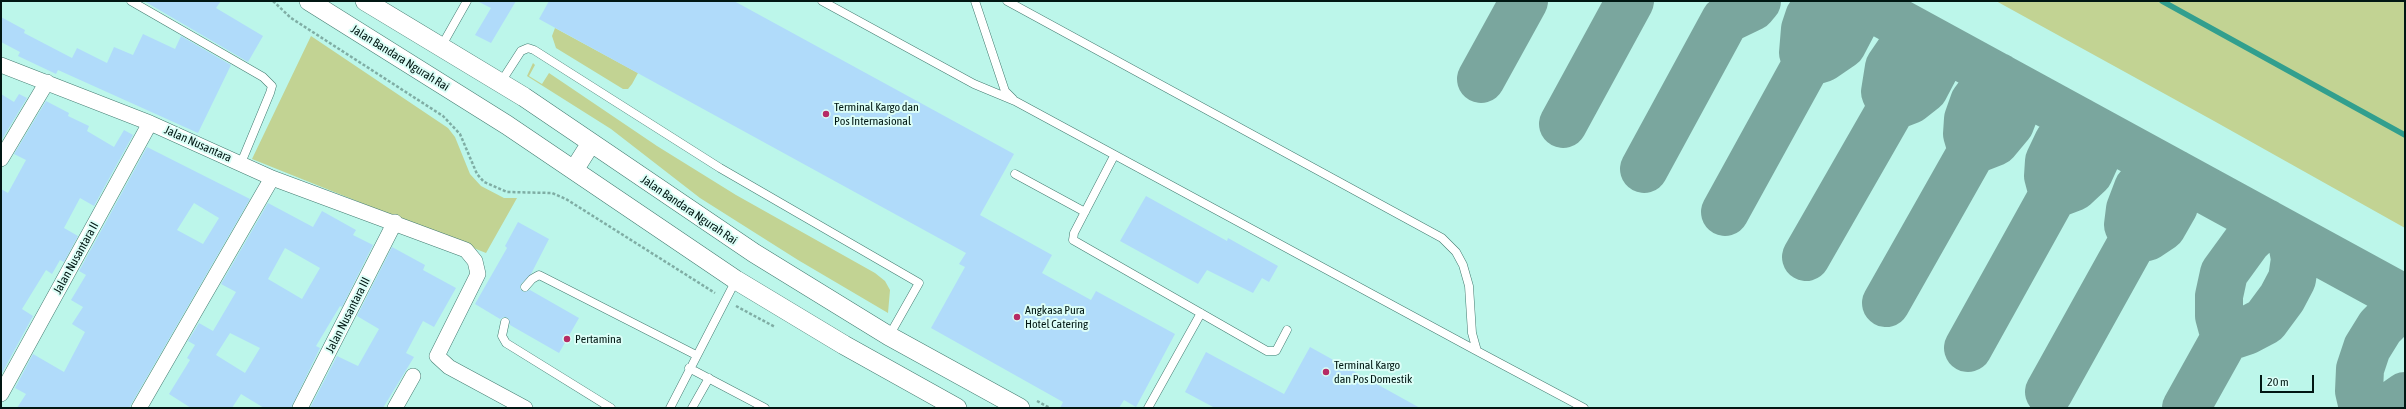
<!DOCTYPE html>
<style>
body{margin:0}
#map{position:relative;width:2406px;height:409px;overflow:hidden;background:#bcf6ea;font-family:"Asap Condensed",sans-serif}
canvas{display:block}
.frame{position:absolute;inset:0;border:2px solid #011713;pointer-events:none}
.scale{position:absolute;left:2260px;top:375px;width:54px;height:18px;box-sizing:border-box;border:2px solid #011713;border-top:0;padding-left:5px;font-size:12px;line-height:14px;white-space:nowrap;color:#011713;-webkit-text-stroke:3px #dcfef7;paint-order:stroke}
</style>
<div id="map">
<canvas width="2406" height="409"></canvas>
<div class="frame"></div>
<div class="scale">20 m</div>
</div>
<script>
const context = document.querySelector('canvas').getContext('2d');
context.lineJoin = 'round';
function fill(path, color) { context.fillStyle = color; context.fill(path, 'evenodd'); }
const shape = rows => new Path2D(rows.map(r => 'M' + r).join(''));
function stroke(path, color, width, dash) { context.strokeStyle = color; context.lineWidth = width; context.lineCap = dash ? 'butt' : 'round'; context.setLineDash(dash || []); context.stroke(path); }
function drawText(font, color, halo, rows, align = 'center') {
  context.font = font + ' "Asap Condensed",sans-serif'; context.lineWidth = 4; context.setLineDash([]); context.textBaseline = 'middle'; context.strokeStyle = halo; context.fillStyle = color; for (const [text, x, y, turn = 0] of rows) {
    context.save(); context.translate(x, y); context.rotate((+turn || 0) * Math.PI / 180); context.textAlign = isNaN(turn) ? turn : align; if (halo) context.strokeText(text, 0, 0); context.fillText(text, 0, 0); context.restore();
  }
}
fill(shape([
 [1996,1,2405,1,2405,228,2214,121],
 [555,28,638,73,632,84,628,89,623,89,556,48,552,36],
 [311,36,448,128,455,137,470,174,481,186,504,198,517,198,486,253,252,159],
 [533,63,535,65,529,76,542,84,549,73,657,146,736,195,875,273,885,281,890,290,888,313,798,260,700,198,611,129,527,76]
]), '#c2d393');
stroke(shape([
 [2162,1,2405,135]
]), '#329f8e', 5.5);
stroke(shape([
 [1859,1,2405,299],
 [1807,63,1803,53,1805,29,1809,17,1821,1],
 [1481,79,1524,1],
 [1892,107,1885,92,1889,67,1904,45,1917,33],
 [1563,124,1630,1],
 [1972,151,1967,134,1968,119,1974,102,1985,87,1999,77],
 [1644,169,1725,20,1752,7,1757,1],
 [2053,195,2048,176,2049,161,2058,142,2079,121],
 [1725,212,1807,63,1823,58,1842,45,1853,24,1854,8,1852,1],
 [2134,239,2128,225,2130,209,2138,188,2160,166],
 [1806,257,1892,107,1910,100,1924,89,1934,70,1936,57,1934,43],
 [1886,303,1972,151,1995,142,2010,124,2017,106,2018,88],
 [2225,338,2219,316,2219,296,2224,273,2248,240,2266,223],
 [1968,348,2053,195,2074,187,2089,173,2099,151,2098,132],
 [2049,392,2134,239,2147,237,2162,227,2174,206,2178,188,2176,174],
 [2186,408,2225,338,2246,331,2265,321,2282,298,2292,279,2295,259,2291,237],
 [2363,408,2359,391,2360,369,2367,348,2380,327,2405,302],
 [2388,408,2405,396]
]), '#7aa69e', 48);
fill(shape([
 [144,1,221,1,216,8,263,36,248,62],
 [477,1,516,1,491,43,475,35,491,8],
 [549,1,734,1,1014,154,980,215,1052,255,1042,273,1091,300,1096,291,1175,334,1136,407,1124,400,1119,408,1060,408,1063,402,931,328,965,267,959,264,966,253,539,19],
 [1,17,25,30,24,33,72,58,77,48,107,63,114,47,133,55,143,34,175,49,181,36,231,65,198,133,58,70,56,74,18,56,20,52,1,42],
 [1,94,14,102,19,94,27,98,1,141],
 [46,101,69,113,68,116,89,126,87,131,114,147,124,130,133,135,94,206,80,198,64,228,78,236,64,262,60,260,52,274,46,270,22,309,33,316,1,375,1,189,8,193,26,160,14,154],
 [147,147,250,199,129,408,17,408,26,394,15,388,33,354,64,372,85,332,72,324,83,307,71,300,86,275,79,271],
 [194,203,219,218,203,244,177,230],
 [1146,196,1227,241,1228,238,1278,266,1269,282,1262,278,1253,293,1207,270,1198,284,1120,241],
 [268,203,313,227,322,211,356,230,353,235,373,245,342,307,340,306,316,346,320,348,291,408,264,408,241,394,232,408,191,408,169,394,190,360,187,358,195,345,188,341,199,323,213,331,236,292,221,284],
 [285,248,320,268,302,299,268,279],
 [230,333,260,348,245,373,216,355],
 [518,222,549,239,531,274,521,284,520,289,524,292,530,290,579,318,559,353,510,325,508,318,504,317,500,319,475,304,507,248,505,246],
 [392,247,425,265,423,270,456,288,434,327,423,321,406,353,414,357,383,408,310,408,337,356,358,366,379,329,357,316],
 [1310,347,1420,408,1215,408,1185,392,1206,352,1284,394]
]), '#b0dbfa');
const service = shape([
 [131,1,263,77,272,86,270,93,241,163],
 [822,1,974,84,1015,101,1477,351],
 [975,1,1005,91,1013,99],
 [1007,1,1442,238,1456,252,1463,265,1469,286,1472,333,1477,351,1584,408],
 [441,47,467,1],
 [501,82,521,51,528,48,534,50,720,168,919,283,889,336],
 [1114,156,1074,233,1073,240,1267,351,1276,351,1287,330],
 [1015,174,1085,212],
 [525,287,532,279,539,275,545,278,696,355],
 [505,322,502,336,506,343,611,408],
 [689,368,765,408],
 [670,408,736,280],
 [692,408,709,378],
 [1148,408,1201,313]
]);
const minor = shape([
 [1,65,150,123,272,178,466,250,475,261,478,274,437,356,449,367,525,408],
 [1,159,47,82],
 [1,394,150,123],
 [139,408,272,178],
 [300,408,395,222],
 [395,408,413,376]
]);
const tertiary = shape([
 [309,1,507,125,736,280,844,345,957,408],
 [365,1,524,97,754,253,889,336,1020,408],
 [574,170,591,143]
]);
stroke(service, '#437b70', 9);
stroke(minor, '#437b70', 16);
stroke(tertiary, '#437b70', 20);
stroke(shape([
 [273,1,291,18,443,116,460,134,477,174,484,182,507,192,552,193,566,199,715,293],
 [736,306,775,327],
 [1037,401,1050,408]
]), '#7fada4', 2.5, [3, 2]);
stroke(service, '#fff', 8);
stroke(minor, '#fff', 15);
stroke(tertiary, '#fff', 19);
for (const [x, y, r, color] of [
 [826,114,4,"#b62b65"],
 [1017,317,4,"#b62b65"],
 [567,339,4,"#b62b65"],
 [1326,372,4,"#b62b65"]
]) { const dot = new Path2D(); dot.arc(x, y, r, 0, 2 * Math.PI); context.fillStyle = color; context.fill(dot); stroke(dot, '#dcfef7', 1.5); }
drawText('12px', '#011713', '#dcfef7', [
 ["Jalan Bandara Ngurah Rai",400,58,32],
 ["Jalan Nusantara",198,144,24],
 ["Jalan Bandara Ngurah Rai",689,210,34],
 ["Jalan Nusantara II",76,258,-61],
 ["Jalan Nusantara III",348,315,-63]
]);
drawText('12px', '#011713', '#dcfef7', [
 ["Terminal Kargo dan",834,107],
 ["Pos Internasional",834,121],
 ["Angkasa Pura",1025,310],
 ["Hotel Catering",1025,324],
 ["Pertamina",575,339],
 ["Terminal Kargo",1334,365],
 ["dan Pos Domestik",1334,379]
], 'left');
</script>
